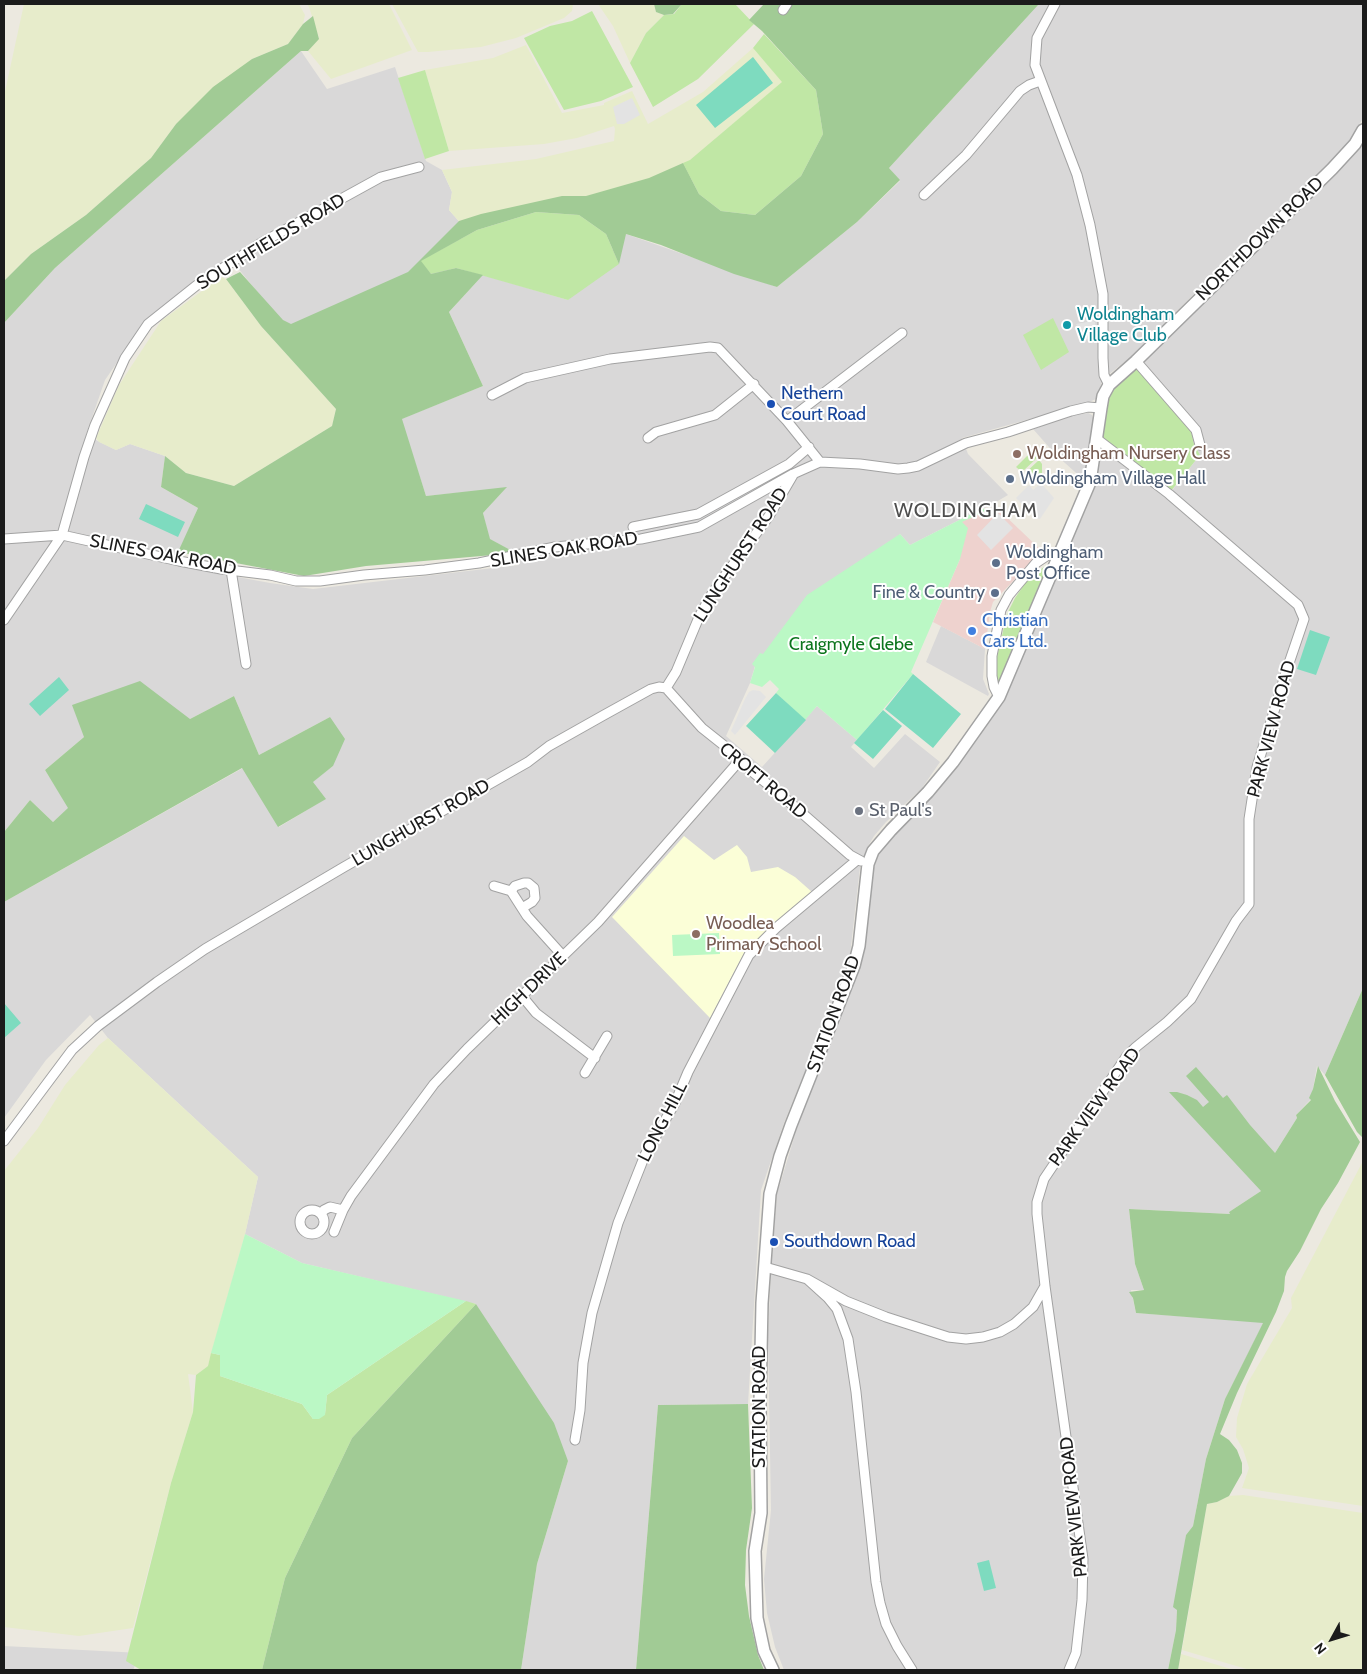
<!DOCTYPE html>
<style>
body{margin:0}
#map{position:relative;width:1367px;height:1674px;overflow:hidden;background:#ece9e0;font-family:Cabin,sans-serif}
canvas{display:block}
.frame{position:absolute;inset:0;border:5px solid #1b1b1b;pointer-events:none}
.north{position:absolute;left:1307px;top:1614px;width:50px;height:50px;-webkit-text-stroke:4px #fff;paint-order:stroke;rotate:231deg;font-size:14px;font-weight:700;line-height:20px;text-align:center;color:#1b1b1b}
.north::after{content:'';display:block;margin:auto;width:18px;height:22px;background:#1b1b1b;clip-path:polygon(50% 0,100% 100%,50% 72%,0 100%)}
</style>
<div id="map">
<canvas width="1367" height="1674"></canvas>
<div class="frame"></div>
<div class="north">N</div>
</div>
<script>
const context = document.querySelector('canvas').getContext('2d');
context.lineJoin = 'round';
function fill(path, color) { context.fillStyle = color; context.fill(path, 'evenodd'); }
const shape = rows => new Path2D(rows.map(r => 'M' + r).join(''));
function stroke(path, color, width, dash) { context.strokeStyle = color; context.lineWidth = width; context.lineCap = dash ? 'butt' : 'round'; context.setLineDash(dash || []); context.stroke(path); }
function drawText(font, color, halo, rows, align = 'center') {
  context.font = font + ' Cabin,sans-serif'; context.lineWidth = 4; context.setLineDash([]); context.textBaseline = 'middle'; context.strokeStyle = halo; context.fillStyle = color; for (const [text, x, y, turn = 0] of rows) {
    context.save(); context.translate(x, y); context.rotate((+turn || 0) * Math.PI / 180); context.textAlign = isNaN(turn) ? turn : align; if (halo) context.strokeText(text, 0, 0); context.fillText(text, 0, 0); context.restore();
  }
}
fill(shape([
 [1039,4,1363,4,1363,118,1351,139,1329,164,1212,276,1132,356,1103,379,1096,399,1087,403,962,438,968,454,1008,495,996,502,998,504,983,508,910,545,900,534,755,666,750,683,726,736,762,767,817,706,857,740,851,747,874,768,905,734,940,762,922,788,886,822,874,836,867,848,860,867,849,964,784,1123,761,1190,748,1404,658,1405,636,1670,521,1670,537,1564,568,1461,476,1304,302,1263,245,1234,258,1177,108,1038,90,1015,46,1060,4,1118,4,902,243,768,279,827,325,799,312,782,333,766,330,717,259,755,234,696,190,719,84,737,45,770,69,808,53,822,30,800,4,832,4,323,55,268,301,51,327,89,395,67,426,161,442,170,452,192,449,210,464,227,449,273,293,337,230,258,143,325,105,380,86,435,116,450,130,444,165,456,161,487,198,508,173,565,270,583,313,589,519,565,516,553,489,539,483,513,506,488,426,496,401,419,483,386,449,312,483,275,568,300,626,234,777,287,857,222,900,181,889,168],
 [1363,138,1363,988,1325,1075,1317,1066,1313,1089,1310,1098,1311,1099,1296,1115,1297,1118,1275,1153,1261,1191,1229,1212,1231,1214,1129,1209,1135,1264,1144,1290,1131,1290,1136,1313,1264,1322,1225,1399,1206,1459,1193,1526,1186,1535,1177,1610,1176,1630,1168,1670,784,1670,775,1647,767,1613,764,1579,771,1510,768,1336,771,1268,777,1194,797,1128,860,966,874,868,879,853,886,843,958,765,999,708,1092,495,1096,483,1102,449,1166,498,1200,455,1194,444,1191,431,1136,367],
 [1088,413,1092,415,1094,421,1088,469,1084,480,1056,455,1033,429,1073,415],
 [941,626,985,649,983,679,989,694,988,696,926,662],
 [4,1646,141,1653,133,1670,4,1670]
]), '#d9d8d8');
fill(shape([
 [998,509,1042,551,993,602,990,612,985,649,933,622,960,559,961,522,985,511,990,518]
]), '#eed2ce');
fill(shape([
 [684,836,714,860,737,845,747,857,751,872,778,867,795,877,812,892,745,951,710,1018,612,917]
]), '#fbfed7');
fill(shape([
 [24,4,299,4,305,15,303,24,288,44,252,59,176,124,151,158,86,215,31,254,4,281,4,96],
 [307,4,389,4,412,50,331,79,308,51,319,38,309,7],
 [392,4,573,4,572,11,564,18,516,38,481,47,428,52,418,52],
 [598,4,654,4,656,12,664,15,646,33,630,63,613,26],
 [526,45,562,113,604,105,604,103,632,91,648,124,703,92,753,48,783,82,715,139,725,162,685,182,462,225,449,210,452,192,442,170,536,159,614,141,615,129,614,126,577,138,544,144,449,151,425,70,493,58],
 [221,277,226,279,261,326,336,409,332,426,234,486,186,473,165,456,130,444,116,450,99,442,96,438,119,385,161,321],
 [108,1038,258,1177,245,1234,208,1366,196,1375,188,1374,193,1412,171,1483,133,1628,79,1636,4,1627,4,1171,38,1128,65,1085,99,1045],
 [1363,1161,1363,1506,1242,1488,1249,1468,1243,1449,1236,1437,1237,1418,1247,1384,1292,1308,1291,1298],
 [1243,1495,1363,1513,1363,1670,1250,1670,1182,1650,1207,1504,1217,1502,1229,1496],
 [1181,1654,1234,1670,1178,1670]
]), '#e7eccb');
fill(shape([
 [682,4,735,4,754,24,698,79,653,107,630,63,646,33,664,15,674,14],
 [592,11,633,87,601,101,564,110,524,38,550,26,572,21],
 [764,34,816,90,823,134,801,176,755,215,721,211,699,194,683,163,690,160,782,82,753,48],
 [425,70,449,151,425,159,398,78],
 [536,212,579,215,606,234,619,264,568,300,456,268,431,274,420,261,477,230],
 [1053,318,1069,352,1041,370,1023,335],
 [1136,367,1191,431,1194,444,1200,455,1171,491,1105,442,1102,437,1108,401,1112,392,1118,383],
 [1031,452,1037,458,1022,472,1016,467],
 [1039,460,1042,464,1042,483,1037,479,1033,483,1024,474],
 [1046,565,1048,566,999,682,997,680,996,675,997,657,1007,614,1015,598,1026,582],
 [466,1301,476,1304,352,1438,285,1578,262,1670,141,1670,126,1661,171,1483,193,1412,196,1375,208,1366,211,1353,220,1355,220,1376,302,1404,313,1419,325,1414,327,1395]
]), '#c0e7a5');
fill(shape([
 [654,4,682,4,673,14,664,15,656,12],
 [764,4,1039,4,889,168,900,180,857,222,777,287,734,274,661,245,626,234,619,264,606,234,579,215,536,212,477,230,421,261,431,274,456,268,483,275,449,312,483,386,402,419,426,496,507,487,483,513,490,539,516,553,366,566,304,576,178,552,198,508,161,487,165,456,186,473,234,486,332,426,336,409,261,326,226,279,240,272,283,320,291,324,408,272,459,221,481,214,562,196,586,196,649,178,683,163,699,194,721,211,755,215,801,176,823,134,816,90,762,31,749,20],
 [313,16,319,39,308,51,301,51,55,268,4,323,4,281,31,254,86,215,151,158,176,124,213,87,252,59,288,44,303,24],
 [140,681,190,719,234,696,259,755,330,717,345,739,333,766,313,782,326,799,278,827,242,768,4,902,4,832,30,800,53,822,68,808,45,770,84,737,72,705],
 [1363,988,1363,1138,1357,1132,1325,1075],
 [1318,1066,1335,1101,1360,1142,1338,1183,1321,1209,1300,1251,1287,1271,1285,1277,1284,1291,1276,1312,1237,1393,1220,1434,1229,1440,1237,1450,1242,1463,1242,1473,1229,1496,1217,1502,1207,1504,1178,1670,1168,1670,1176,1630,1177,1610,1173,1607,1186,1535,1193,1526,1206,1459,1225,1399,1263,1323,1136,1313,1133,1298,1129,1292,1144,1290,1135,1264,1129,1209,1230,1214,1229,1212,1261,1191,1169,1092,1177,1092,1187,1095,1197,1100,1203,1107,1209,1102,1186,1076,1196,1067,1223,1098,1227,1095,1250,1125,1275,1153,1297,1118,1296,1115,1311,1100,1309,1098,1313,1089],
 [476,1304,554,1423,568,1461,537,1564,521,1670,262,1670,285,1578,352,1438],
 [748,1404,752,1508,746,1550,745,1585,749,1616,758,1655,764,1670,636,1670,658,1405]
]), '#a1cb95');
fill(shape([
 [983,508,985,511,962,522,968,528,960,559,911,672,913,674,857,740,817,706,805,720,776,693,779,689,770,680,762,687,750,683,755,667,752,664,760,653,763,654,807,595,900,534,910,545],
 [719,933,720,954,673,956,672,935],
 [245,1234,302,1263,466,1301,327,1395,325,1415,319,1419,313,1419,302,1404,220,1376,220,1355,211,1353]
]), '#bbf8c5');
fill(shape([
 [753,57,773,83,715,128,696,105],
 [146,504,185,522,178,537,139,519],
 [1310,630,1330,637,1316,675,1297,669],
 [913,674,961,714,933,748,885,709],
 [59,677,69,690,40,716,29,704],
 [776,693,806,720,775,753,746,726],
 [883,710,902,726,873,759,854,743],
 [4,1003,21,1023,4,1038],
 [989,1560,996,1588,984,1591,977,1563]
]), '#7edbbf');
fill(shape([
 [632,98,640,115,624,124,617,124,613,107],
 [1093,321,1095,322,1097,335,1084,341,1076,324],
 [1041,483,1054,498,1040,519,1035,518,1016,498,1029,485,1033,490],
 [998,513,1013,528,991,550,977,535],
 [753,690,760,691,766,697,735,735,731,731,745,699,749,692]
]), '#e3e3e3');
const minor = shape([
 [1055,4,1037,38,1035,65,1077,175,1090,225,1103,294,1103,358,1104,375,1109,385],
 [783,10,787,4],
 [924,195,966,155,1020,91,1029,85,1040,81],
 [1136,361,1196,430,1200,445],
 [492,395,525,378,610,359,710,347,718,348,787,421,820,462],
 [787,421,902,333],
 [648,438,656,432,715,415,754,384],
 [633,527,698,514,789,464,809,447],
 [4,539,62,535,179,561,221,569,270,575,296,581,320,581,364,575,425,570,479,563,555,547,641,539,699,527,793,474,820,462,860,464,898,469,908,468,918,466,966,443,1008,432,1071,411,1088,407,1101,408],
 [231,570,246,664],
 [4,620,62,535,84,457,95,425,125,358,148,324,197,285,261,243,381,177,419,167],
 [666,688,702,728,741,759,749,769,787,800,850,855,861,861],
 [999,697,994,687,992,676,992,656,1001,610,1009,595,1036,563,1048,555,1059,554],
 [494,886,511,891,527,916,563,956],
 [511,891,515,886,524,883,528,883,534,888,535,898,532,902,522,908],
 [522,996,536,1013,595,1058],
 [585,1073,607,1036],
 [4,1141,72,1050,98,1026,157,982,205,949,344,867,528,762,549,746,604,715,651,689,659,687,666,688,676,672,699,617,713,592,769,516,793,475],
 '300 1222a12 12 0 1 1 24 0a12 12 0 1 1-24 0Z',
 [321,1214,324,1210,330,1207,343,1210],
 [334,1232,343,1210,351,1196,434,1084,467,1049,598,922,741,759],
 [765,1267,807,1279,846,1301,886,1317,948,1337,966,1339,983,1337,1000,1332,1014,1324,1033,1307,1045,1286],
 [807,1279,828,1298,837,1309,848,1339,856,1392,876,1582,880,1603,886,1624,897,1646,912,1670],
 [575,1440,580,1410,583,1363,592,1313,618,1223,645,1155,675,1103,688,1072,749,955,776,928,857,860],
 [1069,1670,1076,1653,1082,1600,1083,1559,1045,1286,1037,1214,1037,1202,1044,1179,1126,1057,1136,1047,1167,1022,1191,999,1236,921,1249,904,1249,819,1257,767,1287,669,1304,619,1298,605,1169,494,1097,439]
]);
const tertiary = shape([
 [773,1670,764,1651,757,1618,755,1551,761,1513,760,1402,762,1303,770,1194,780,1156,791,1125,854,966,859,946,868,864,873,851,891,830,928,792,953,762,999,697,1090,482,1101,408,1103,396,1109,385,1136,361,1332,169,1355,144,1363,130]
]);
stroke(minor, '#a2a2a2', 11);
stroke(tertiary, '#a2a2a2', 14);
stroke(minor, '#fff', 9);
stroke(tertiary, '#fff', 11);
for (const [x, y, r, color] of [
 [1067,325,5,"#0f9aa8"],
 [771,404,5,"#1a4fb4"],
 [1017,454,5,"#8d6e63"],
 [1010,479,5,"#5c6f8a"],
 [996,563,5,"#5c6f8a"],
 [995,593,5,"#5c6f8a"],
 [972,631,5,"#3f7fe0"],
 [859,811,5,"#6b7280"],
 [696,934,5,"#8d6e63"],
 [774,1242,5,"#1a4fb4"]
]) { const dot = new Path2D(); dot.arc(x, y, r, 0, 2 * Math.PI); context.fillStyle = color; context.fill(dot); stroke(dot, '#fff', 2); }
drawText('18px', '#1b1b1b', '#fff', [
 ["NORTHDOWN ROAD",1260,239,-44],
 ["SOUTHFIELDS ROAD",271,242,-31],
 ["SLINES OAK ROAD",564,550,-9],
 ["SLINES OAK ROAD",163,555,11],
 ["LUNGHURST ROAD",741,555,-57],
 ["PARK VIEW ROAD",1272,729,-75],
 ["CROFT ROAD",763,781,40],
 ["LUNGHURST ROAD",421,823,-30],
 ["HIGH DRIVE",529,989,-44],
 ["STATION ROAD",834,1014,-70],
 ["PARK VIEW ROAD",1095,1107,-54],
 ["LONG HILL",663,1122,-63],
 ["STATION ROAD",760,1407,-90],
 ["PARK VIEW ROAD",1074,1507,-96]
]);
drawText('18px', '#0d838f', '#fff', [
 ["Woldingham",1077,315],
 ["Village Club",1077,336]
], 'left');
drawText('18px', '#164399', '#fff', [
 ["Nethern",781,394],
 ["Court Road",781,415],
 ["Southdown Road",784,1242]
], 'left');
drawText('18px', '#785e54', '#fff', [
 ["Woldingham Nursery Class",1027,454],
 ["Woodlea",706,924],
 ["Primary School",706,945]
], 'left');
drawText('18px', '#4e5e75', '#fff', [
 ["Woldingham Village Hall",1020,479],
 ["Woldingham",1006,553],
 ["Post Office",1006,574],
 ["Fine & Country",985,593,"right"]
], 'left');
drawText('18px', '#366cbe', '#fff', [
 ["Christian",982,621],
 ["Cars Ltd.",982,642]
], 'left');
drawText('18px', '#0c751d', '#fff', [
 ["Craigmyle Glebe",851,645]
]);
drawText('18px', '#5b616d', '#fff', [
 ["St Paul's",869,811]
], 'left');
context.letterSpacing = '1px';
drawText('20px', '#4e4e4e', '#fff', [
 ["WOLDINGHAM",966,511]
]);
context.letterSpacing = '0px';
</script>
